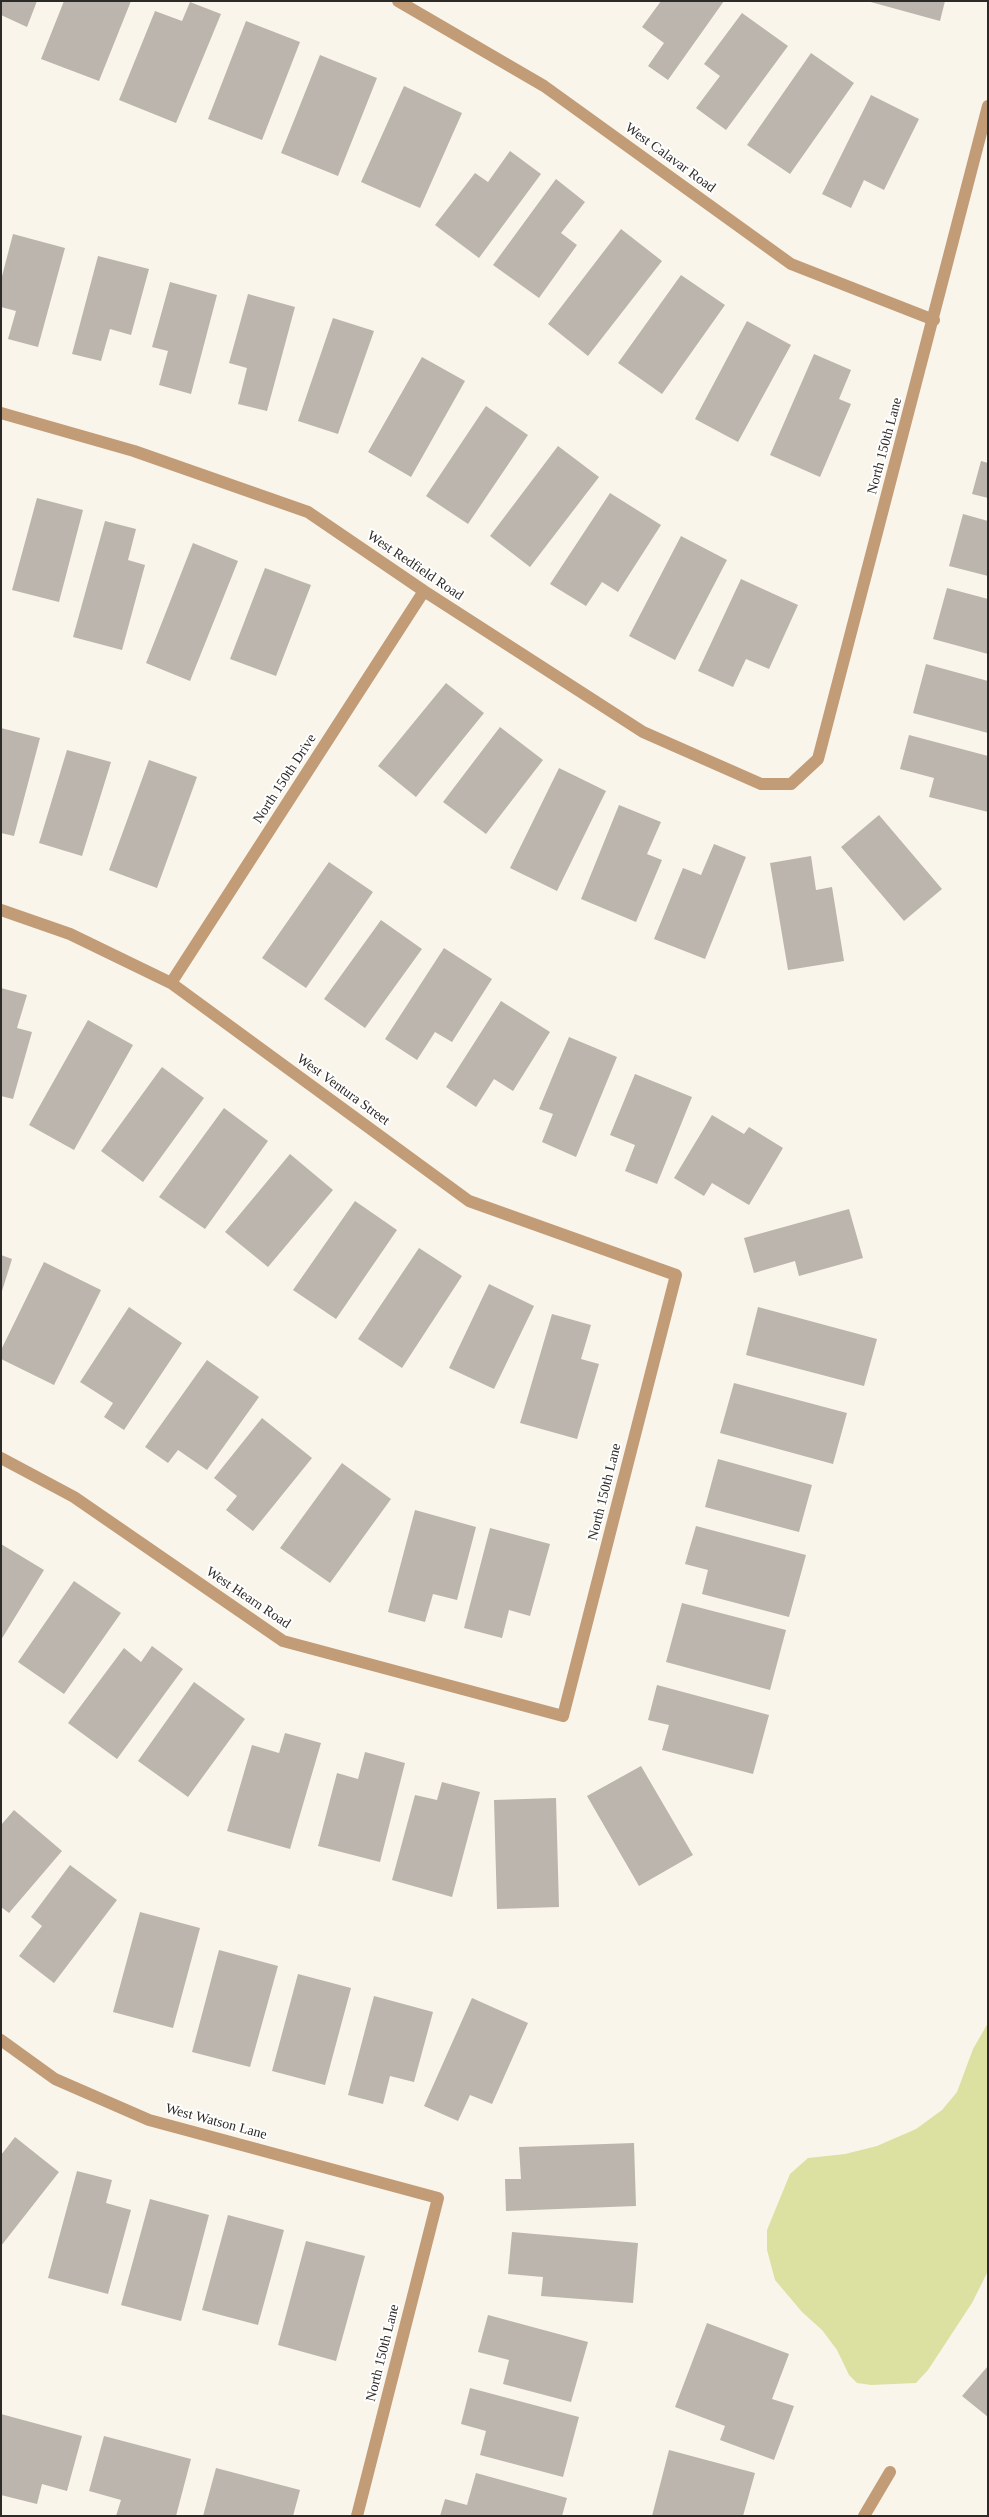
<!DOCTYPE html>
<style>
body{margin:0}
#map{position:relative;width:989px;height:2517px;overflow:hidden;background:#faf5eb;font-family:"Times New Roman",serif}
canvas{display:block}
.frame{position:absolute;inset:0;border:2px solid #2d2b28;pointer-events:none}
</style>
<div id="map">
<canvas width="989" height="2517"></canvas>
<div class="frame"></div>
</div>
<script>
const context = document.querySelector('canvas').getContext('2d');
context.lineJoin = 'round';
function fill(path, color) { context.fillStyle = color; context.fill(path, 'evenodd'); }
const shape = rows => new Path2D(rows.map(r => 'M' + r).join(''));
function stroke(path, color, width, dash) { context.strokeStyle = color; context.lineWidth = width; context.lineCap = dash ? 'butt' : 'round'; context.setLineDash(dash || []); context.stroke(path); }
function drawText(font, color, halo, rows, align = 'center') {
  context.font = font + ' "Times New Roman",serif'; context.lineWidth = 4; context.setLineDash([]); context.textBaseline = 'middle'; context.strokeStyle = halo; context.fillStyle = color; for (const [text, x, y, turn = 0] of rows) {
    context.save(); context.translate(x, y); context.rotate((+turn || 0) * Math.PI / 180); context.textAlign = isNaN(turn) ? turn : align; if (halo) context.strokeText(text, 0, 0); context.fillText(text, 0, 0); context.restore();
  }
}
fill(shape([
 [988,2023,988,2271,972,2303,928,2370,916,2383,871,2385,857,2383,849,2375,837,2350,822,2330,802,2312,775,2280,767,2250,767,2230,790,2174,808,2158,845,2154,877,2146,916,2129,942,2110,957,2092,973,2049]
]), '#dce1a2');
fill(shape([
 [1,1,37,1,27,27,1,15],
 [64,1,131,1,99,81,41,59],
 [661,1,724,1,668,80,648,66,664,43,642,27],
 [867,1,945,1,940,21],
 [190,2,221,14,176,123,119,100,155,11,182,21],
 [742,13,788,46,726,130,696,108,720,76,704,64],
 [246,21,300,42,262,140,208,119],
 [811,53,854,83,790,174,747,145],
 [320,55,377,78,338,176,281,153],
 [404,86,462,113,420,208,361,182],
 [871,95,919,119,884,190,864,180,851,208,822,194],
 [510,151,541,174,479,258,435,225,475,173,488,182],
 [556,179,585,202,561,233,577,245,539,298,493,265],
 [621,229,662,261,588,356,548,324],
 [13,234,65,248,38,347,8,339,16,311,1,307,1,280],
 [98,256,149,269,131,335,110,329,101,361,72,354],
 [681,275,725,305,662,394,618,363],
 [170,282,217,295,191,394,159,385,168,351,152,347],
 [248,294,295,307,267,411,238,404,247,368,229,363],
 [333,318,374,331,338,434,298,421],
 [747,321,791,345,738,442,695,419],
 [814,354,851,370,839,399,851,404,820,477,770,455],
 [422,357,465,381,411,477,368,452],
 [486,406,528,435,468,524,426,496],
 [558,446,599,477,530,567,490,536],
 [981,461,988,463,988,498,972,494],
 [610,493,661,525,618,592,602,582,586,606,550,584],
 [37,498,83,510,59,602,12,590],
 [963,514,988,521,988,576,949,566],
 [105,521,136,529,128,560,145,565,122,650,73,637],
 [681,536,727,560,675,660,629,636],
 [193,543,238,561,190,681,146,663],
 [265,568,311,585,276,676,230,659],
 [741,579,798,605,769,669,746,659,733,687,698,671],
 [947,588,988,599,988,654,933,639],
 [926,664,988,681,988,733,913,713],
 [446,683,484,713,416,797,378,766],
 [500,727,543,760,486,834,443,802],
 [1,728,40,738,14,836,1,833],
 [909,735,988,756,988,812,929,797,934,778,900,769],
 [67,750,111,762,82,856,39,843],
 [149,760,197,777,157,888,109,870],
 [559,768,606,791,557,891,510,868],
 [619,805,661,822,647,854,662,860,636,922,581,899],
 [879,815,942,889,904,921,841,847],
 [714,844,746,857,705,959,654,939,683,868,701,875],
 [811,856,816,890,832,887,844,961,788,970,770,863],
 [329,862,373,892,306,988,262,958],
 [381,920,422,949,365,1028,324,999],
 [444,948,492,979,452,1042,435,1032,417,1060,385,1039],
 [1,988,27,995,17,1028,32,1032,13,1099,1,1096],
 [501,1001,550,1032,513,1091,494,1079,476,1107,446,1087],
 [88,1020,133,1045,74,1150,29,1125],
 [569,1037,617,1057,576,1157,542,1142,553,1114,539,1109],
 [162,1067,204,1098,143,1182,101,1151],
 [635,1074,692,1097,657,1184,625,1171,635,1145,610,1135],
 [224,1108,268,1141,205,1229,159,1197],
 [712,1115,744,1134,749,1127,783,1148,749,1205,712,1183,704,1196,674,1178],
 [290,1154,333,1190,268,1267,225,1232],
 [355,1201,397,1230,336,1319,293,1290],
 [849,1209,863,1258,799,1276,795,1261,754,1273,744,1238],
 [419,1248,462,1276,402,1368,358,1339],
 [1,1255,12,1259,2,1291,1,1291],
 [44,1262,101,1290,54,1385,1,1359,1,1350],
 [489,1284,534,1306,494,1389,449,1368],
 [129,1307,182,1343,124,1430,104,1417,113,1403,80,1382],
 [758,1307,877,1339,864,1386,746,1355],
 [552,1314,591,1325,581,1359,599,1364,577,1439,520,1423],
 [207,1360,259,1397,207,1470,178,1450,168,1463,145,1447],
 [734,1383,847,1413,833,1464,720,1433],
 [262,1418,312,1458,253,1531,226,1510,237,1496,214,1478],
 [718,1459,812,1485,799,1532,705,1507],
 [342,1463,391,1499,330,1583,280,1548],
 [415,1510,476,1527,457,1600,433,1594,425,1622,388,1612],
 [696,1526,806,1555,789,1617,702,1594,708,1570,685,1564],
 [490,1528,550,1544,530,1616,509,1610,502,1638,464,1628],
 [1,1544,44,1570,1,1640],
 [74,1581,121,1613,64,1694,18,1662],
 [682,1603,786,1630,770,1690,666,1662],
 [152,1646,183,1669,117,1759,68,1723,124,1648,141,1662],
 [194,1682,245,1719,188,1797,138,1761],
 [657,1685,769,1715,753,1774,662,1750,669,1725,648,1720],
 [285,1733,321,1743,290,1849,227,1831,252,1745,279,1753],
 [365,1752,405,1763,380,1862,318,1846,337,1773,358,1779],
 [641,1766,693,1855,639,1886,587,1796],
 [442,1782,480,1792,452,1897,392,1880,415,1795,437,1800],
 [556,1798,559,1907,497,1909,494,1800],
 [14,1810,62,1851,9,1913,1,1907,1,1825],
 [70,1865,117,1900,54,1983,19,1956,42,1926,31,1917],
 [140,1912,200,1928,173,2028,113,2012],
 [219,1950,278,1966,250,2067,192,2052],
 [298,1974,351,1988,325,2085,272,2071],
 [374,1996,433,2012,414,2082,390,2076,383,2104,348,2095],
 [472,1998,528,2023,492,2104,470,2095,458,2121,424,2106],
 [15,2137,59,2172,1,2246,1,2155],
 [634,2143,636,2206,506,2211,505,2179,521,2179,519,2147],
 [77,2171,112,2180,106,2203,131,2210,108,2294,48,2278],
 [150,2199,209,2215,181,2321,121,2305],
 [228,2215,284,2230,258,2325,202,2310],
 [512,2232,638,2243,633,2303,541,2296,543,2277,508,2274],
 [306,2241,365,2256,336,2361,278,2345],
 [488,2315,588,2342,571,2402,503,2384,509,2360,478,2352],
 [707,2323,789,2354,772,2399,794,2406,774,2460,720,2440,725,2426,675,2407],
 [988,2366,988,2417,962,2396],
 [470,2388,579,2417,563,2477,480,2455,486,2431,461,2424],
 [1,2414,82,2436,67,2491,42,2484,37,2504,1,2495],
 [104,2436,191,2459,176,2516,116,2516,121,2500,89,2491],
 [669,2450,755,2473,743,2516,652,2516],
 [216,2468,300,2490,293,2516,203,2516],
 [476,2473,567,2498,562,2516,440,2516,445,2499,467,2505]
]), '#bbb5ad');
stroke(shape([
 [398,1,544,86,791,264,934,320],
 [1,413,134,451,308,512,424,591,643,732,761,784,791,784,818,759,988,106],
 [1,910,70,934,171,983,469,1201,676,1275,563,1716,283,1641,74,1497,1,1458],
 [171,983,424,591],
 [1,2040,55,2079,149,2120,438,2198,357,2516],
 [864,2516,890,2472]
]), '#c19c77', 12);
drawText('14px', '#2d2b28', '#fff', [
 ["West Calavar Road",670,158,36],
 ["North 150th Lane",885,446,-75],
 ["West Redfield Road",415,566,34],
 ["North 150th Drive",285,779,-57],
 ["West Ventura Street",343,1090,36],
 ["North 150th Lane",605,1492,-76],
 ["West Hearn Road",248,1598,34],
 ["West Watson Lane",216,2122,15],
 ["North 150th Lane",383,2353,-76]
]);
</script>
